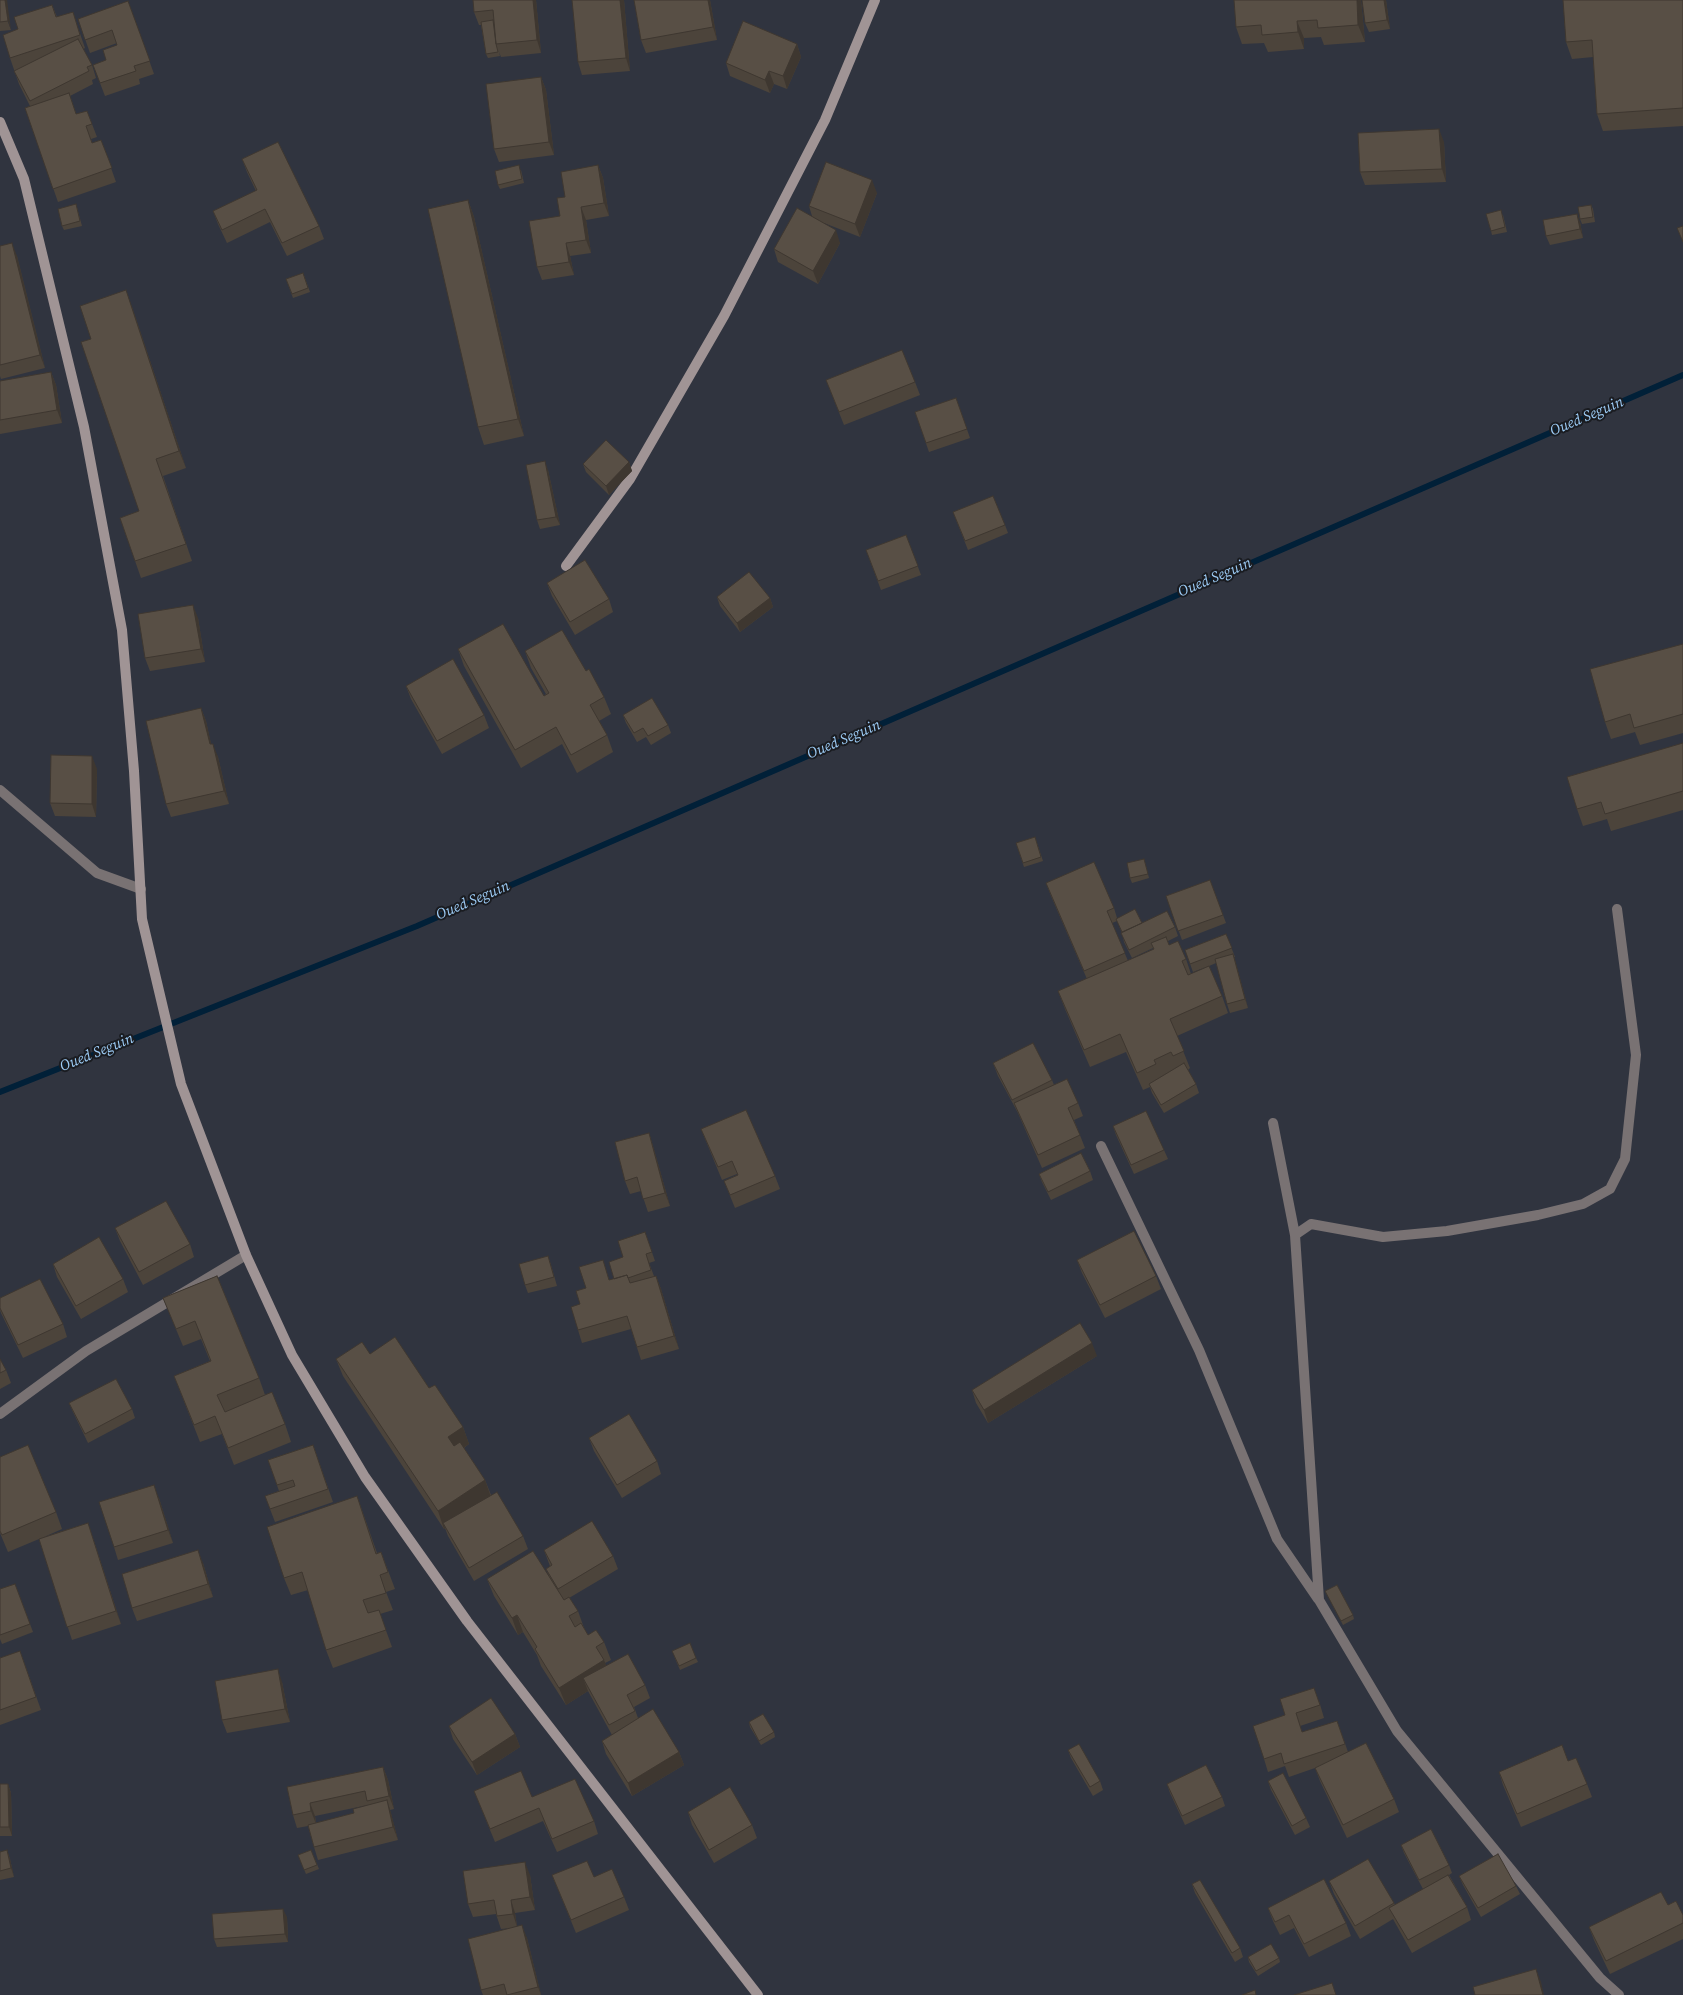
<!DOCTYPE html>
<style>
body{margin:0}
canvas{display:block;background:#30343f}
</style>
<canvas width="1683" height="1995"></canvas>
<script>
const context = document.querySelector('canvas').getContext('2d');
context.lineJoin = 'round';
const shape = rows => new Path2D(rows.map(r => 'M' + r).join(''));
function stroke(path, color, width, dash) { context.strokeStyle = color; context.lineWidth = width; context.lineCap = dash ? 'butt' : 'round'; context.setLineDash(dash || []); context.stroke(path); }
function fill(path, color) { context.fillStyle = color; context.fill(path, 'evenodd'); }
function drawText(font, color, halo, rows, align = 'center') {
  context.font = font + ' "Source Serif 4",serif'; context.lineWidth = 4; context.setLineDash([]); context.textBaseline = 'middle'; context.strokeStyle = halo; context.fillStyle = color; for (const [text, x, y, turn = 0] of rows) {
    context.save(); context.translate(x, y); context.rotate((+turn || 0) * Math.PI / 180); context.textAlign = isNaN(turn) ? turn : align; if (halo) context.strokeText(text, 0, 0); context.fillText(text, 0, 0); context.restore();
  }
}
stroke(shape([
 [0,1092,417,926,1683,375]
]), '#012038', 6);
stroke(shape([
 [0,790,97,873,141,889],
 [1273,1123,1295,1235,1319,1600,1397,1731,1600,1978,1619,1995],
 [1101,1146,1199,1350,1277,1539,1318,1599],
 [1295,1235,1311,1224,1383,1237,1447,1231,1538,1215,1583,1204,1610,1189,1625,1159,1636,1055,1617,909],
 [0,1414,86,1351,246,1255]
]), '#797273', 10);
stroke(shape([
 [0,122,24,179,84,427,122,630,134,771,142,919,181,1084,246,1255,292,1355,365,1477,467,1621,758,1995],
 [566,566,630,479,724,316,825,120,875,0]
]), '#a09495', 10);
fill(shape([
 [0,0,11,30,0,31],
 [536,0,541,53,501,57,499,52,500,56,488,58,486,54,481,25,479,25,474,12],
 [624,0,630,71,582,75,578,62],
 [634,0,710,0,717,40,646,53,641,40],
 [1361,0,1365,42,1324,45,1321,37,1304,38,1304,49,1268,52,1264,43,1242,44,1236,27],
 [1362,0,1386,0,1390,29,1369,32,1365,23],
 [1683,0,1683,126,1603,131,1597,114,1593,57,1572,59,1566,42],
 [128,1,154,74,139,79,140,84,105,96,93,65,106,60,117,45,117,43,90,53,78,19],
 [52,5,57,17,73,12,77,25,85,48,83,49,92,65,96,78,92,80,93,84,70,96,76,114,87,111,97,137,91,139,92,143,101,140,116,182,58,202,25,108,30,106,19,84,10,58,18,29],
 [797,44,801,57,787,89,774,84,770,93,730,76,726,63],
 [541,77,546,90,554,155,499,162,494,149],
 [1444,142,1446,182,1365,185,1360,172],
 [242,159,319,226,324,239,287,256,270,222,227,243,218,224,213,211,256,191,247,172],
 [598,165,603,178,609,216,586,220,591,253,570,256,574,275,542,280,537,267,560,216,565,197],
 [521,170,524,183,500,189,498,185],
 [877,193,860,237,824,223,840,243,818,284,778,262,774,249,812,216,809,206],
 [468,200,474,217,524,436,484,445,478,427],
 [76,204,82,226,64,230,62,226],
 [1591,205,1593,209,1595,222,1582,224,1580,219],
 [1503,215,1507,232,1492,235,1491,231],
 [1580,222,1583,238,1550,245,1546,236],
 [0,246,17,256,45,368,1,379,0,376],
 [303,273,310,292,293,298,286,279],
 [132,307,186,468,163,476,192,561,141,578,120,518,139,511,91,339],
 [51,372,56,385,62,423,0,434,0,381],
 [826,380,915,382,920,395,844,425],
 [956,398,970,438,929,452,915,412],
 [629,462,632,471,609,495,586,472,583,464],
 [548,470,560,525,540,529,537,520],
 [953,512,1005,525,1008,533,968,550],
 [906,535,921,575,881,590,866,550],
 [547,583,609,599,613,612,575,635,552,596],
 [717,597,770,598,773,607,740,632,720,606],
 [198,618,205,662,150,671,145,658],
 [1683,644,1683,733,1640,745,1635,732,1611,739,1605,722],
 [458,649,544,696,546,694,531,668,525,651,586,671,604,697,611,714,599,721,607,735,613,752,577,773,562,744,521,768,464,666],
 [406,686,484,715,489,728,442,754,411,699],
 [201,708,206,721,211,744,218,757,229,804,171,817,166,804],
 [623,715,668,725,671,733,651,745,646,737,637,742,626,723],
 [1683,743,1683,810,1611,831,1607,819,1583,826,1577,809],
 [97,769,96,817,55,816,50,803],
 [1035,837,1043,861,1024,867,1016,843],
 [1144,859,1149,878,1132,883,1130,878],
 [1210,880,1226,923,1182,940,1166,896],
 [1046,883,1114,908,1117,918,1142,923,1175,927,1178,936,1168,941,1169,945,1186,959,1191,974,1206,967,1193,972,1185,950,1226,934,1235,957,1234,957,1248,1008,1230,1013,1227,1004,1216,963,1209,966,1222,996,1228,1013,1177,1036,1190,1068,1188,1070,1196,1084,1199,1093,1164,1113,1152,1093,1150,1087,1143,1090,1126,1052,1090,1067,1065,1009,1058,991,1087,979,1051,896],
 [1117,921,1122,933,1124,942,1132,958,1153,948,1153,949,1128,961,1112,923],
 [993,1063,1052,1080,1054,1085,1078,1103,1083,1116,1074,1120,1085,1148,1042,1168,1018,1113,998,1076],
 [1113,1126,1164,1150,1168,1159,1134,1174,1116,1135],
 [701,1129,775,1176,780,1189,735,1208,724,1181,737,1175,737,1174,722,1180],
 [649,1133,653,1146,670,1206,648,1212,641,1191,630,1194,625,1181],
 [1090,1171,1093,1180,1051,1200,1042,1182,1039,1174],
 [115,1228,190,1244,194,1257,143,1285,120,1241],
 [645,1232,655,1261,649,1263,654,1276,656,1276,661,1289,679,1349,641,1360,631,1329,582,1343,578,1330,580,1304,586,1288,607,1273,609,1280,614,1279,623,1257],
 [548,1256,551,1265,557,1286,528,1293,525,1285],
 [1077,1260,1156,1276,1161,1289,1105,1318,1082,1273],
 [53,1264,123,1279,128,1292,81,1319,57,1277],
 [217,1276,259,1378,265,1395,285,1424,291,1442,234,1465,222,1434,200,1442,174,1376,210,1361,201,1339,183,1346,163,1298],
 [0,1298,63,1324,67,1337,23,1358,1,1313,0,1310],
 [370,1354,429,1388,463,1427,469,1444,464,1448,485,1480,491,1495,523,1536,528,1549,474,1581,448,1536,445,1528,444,1529,343,1376,336,1359],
 [1097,1356,988,1423,976,1403,972,1390],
 [0,1359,6,1370,11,1383,0,1389],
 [69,1403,132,1409,135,1418,88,1443,73,1412],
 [589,1438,657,1461,661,1474,622,1498,594,1451],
 [313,1445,333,1502,275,1522,265,1496,279,1491,268,1460],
 [0,1457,56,1512,62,1529,44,1537,88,1523,121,1624,72,1640,39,1539,8,1552,0,1533],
 [357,1496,377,1553,381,1552,395,1589,386,1592,393,1610,380,1614,392,1647,333,1668,326,1650,308,1590,291,1595,284,1578],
 [159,1498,173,1543,118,1560,114,1547],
 [544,1550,613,1556,618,1569,569,1598,578,1611,584,1628,588,1635,604,1642,611,1660,605,1663,606,1666,645,1685,650,1698,634,1707,638,1718,679,1752,684,1765,632,1796,606,1754,602,1741,612,1735,588,1691,566,1705,541,1666,537,1655,523,1632,518,1635,494,1596,487,1579,549,1576,546,1569,550,1566],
 [203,1563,213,1597,137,1621,132,1608],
 [15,1584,33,1632,2,1644,0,1639,0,1589],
 [1325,1591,1353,1615,1354,1619,1343,1625],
 [20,1651,41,1710,0,1725,0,1658],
 [674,1656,696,1658,698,1662,680,1670],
 [282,1682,290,1722,227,1733,222,1720],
 [1319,1701,1324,1718,1300,1726,1302,1732,1337,1721,1348,1752,1394,1799,1399,1812,1347,1838,1320,1781,1315,1768,1289,1777,1285,1766,1268,1772,1264,1759,1285,1715],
 [749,1722,774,1732,775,1737,761,1745,750,1727],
 [449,1726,515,1734,520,1747,477,1775,453,1739],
 [1068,1750,1100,1781,1103,1790,1093,1796,1071,1758],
 [1568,1761,1587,1784,1592,1797,1521,1827,1503,1785,1499,1772],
 [383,1767,388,1780,394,1809,390,1810,398,1840,318,1860,314,1847,308,1826,297,1828,293,1815,287,1787],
 [368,1805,354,1813,316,1823,315,1816],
 [1268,1781,1306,1818,1310,1827,1295,1835,1271,1790],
 [0,1784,8,1784,11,1793,12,1836,0,1836],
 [1167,1784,1222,1797,1225,1806,1185,1825,1170,1793],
 [474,1791,532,1797,594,1821,598,1834,557,1852,543,1821,495,1842],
 [688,1812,752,1825,757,1838,714,1863,692,1825],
 [1401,1845,1449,1865,1452,1873,1449,1875,1467,1907,1471,1920,1412,1953,1393,1919,1360,1939,1334,1894,1329,1881,1394,1903,1395,1905,1433,1884,1423,1889,1404,1853],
 [7,1850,10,1859,14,1877,0,1880,0,1852],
 [311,1850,319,1869,306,1874,298,1855],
 [530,1875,535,1910,515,1913,517,1926,527,1938,541,1995,483,1995,481,1990,511,1928,501,1929,496,1914,473,1917,468,1904],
 [552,1875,594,1877,624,1897,629,1910,576,1933],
 [1459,1876,1516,1886,1520,1894,1481,1917,1463,1885],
 [1192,1884,1240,1948,1243,1957,1235,1962,1195,1893],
 [1668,1905,1683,1915,1683,1939,1610,1974,1594,1940,1589,1927],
 [1268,1908,1346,1923,1351,1936,1309,1957,1294,1928,1280,1935,1273,1921],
 [287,1917,288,1942,217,1947,214,1939],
 [1248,1957,1279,1958,1280,1962,1258,1976,1249,1962]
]), '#4c443b');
fill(shape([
 [5,0,7,0,11,30,8,21],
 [533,0,536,0,541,53,537,40],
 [620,0,624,0,630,71,626,58],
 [708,0,710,0,717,40,713,27],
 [1357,0,1361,0,1365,42,1358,25],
 [1384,0,1386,0,1390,29,1387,20],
 [1297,21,1304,38,1304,49,1298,32],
 [797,44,801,57,787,89,783,76],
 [769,71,774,84,770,93,765,80],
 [541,77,546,90,554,155,549,142],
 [1439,129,1444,142,1446,182,1442,169],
 [598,165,603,178,609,216,604,203],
 [872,180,877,193,860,237,855,224],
 [468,200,474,217,524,436,518,419],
 [581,207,586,220,591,253,586,240],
 [1577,214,1580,222,1583,238,1580,229],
 [836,230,840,243,818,284,813,271],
 [12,243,17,256,45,368,40,355],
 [566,243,570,256,574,275,569,262],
 [126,290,132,307,186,468,179,451],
 [51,372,56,385,62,423,57,410],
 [545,461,548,470,560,525,556,517],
 [629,462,632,471,609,495,606,486],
 [770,598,773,607,740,632,737,623],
 [193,605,198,618,205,662,201,649],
 [201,708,206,721,214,757,210,744],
 [213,744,218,757,229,804,224,791],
 [92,756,97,769,96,817,92,804],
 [1233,954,1236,963,1248,1008,1245,999],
 [649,1133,653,1146,670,1206,665,1193],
 [656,1276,661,1289,679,1349,674,1336],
 [1092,1343,1097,1356,988,1423,984,1410],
 [463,1427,469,1444,455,1454,448,1437],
 [485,1480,491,1497,443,1523,445,1528,444,1529,438,1511],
 [154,1485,159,1498,173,1543,168,1530],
 [88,1523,92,1536,121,1624,116,1611],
 [198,1550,203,1563,213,1597,208,1584],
 [517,1615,523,1632,518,1635,512,1618],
 [604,1660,611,1677,583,1678,588,1691,566,1705,559,1688],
 [278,1669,282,1682,290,1722,285,1709],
 [515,1734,520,1747,477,1775,472,1762],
 [679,1752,684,1765,632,1796,628,1783],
 [383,1767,388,1780,394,1809,389,1796],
 [8,1784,11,1793,12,1836,9,1827],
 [387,1800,391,1813,398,1840,393,1827],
 [310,1803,315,1816,316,1824,311,1811],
 [7,1850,10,1859,14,1877,11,1868],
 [525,1862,530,1875,535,1910,530,1897],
 [511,1900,515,1913,517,1927,513,1914],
 [283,1909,287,1917,288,1942,285,1934],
 [522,1925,527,1938,541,1995,538,1987],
 [1536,1969,1541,1982,1544,1995,1543,1995]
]), '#3e3730');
const building = shape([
 [0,0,5,0,8,21,0,22,0,0],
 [473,0,533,0,537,40,496,44,493,10,474,12,473,0],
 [572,0,620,0,626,58,578,62,572,0],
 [634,0,708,0,713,27,641,40,634,0],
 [1234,0,1357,0,1358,25,1318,28,1317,20,1297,21,1298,32,1262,35,1261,25,1236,27,1234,0],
 [1362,0,1384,0,1387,20,1365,23,1362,0],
 [1563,0,1683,0,1683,108,1597,114,1592,40,1566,42,1563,0],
 [128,1,150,61,134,66,136,71,100,83,93,65,106,60,103,50,117,45,112,30,85,40,78,19,128,1],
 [52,5,56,17,73,12,80,35,10,58,3,35,18,29,14,17,52,5],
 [493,20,496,44,498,52,486,54,481,22,493,20],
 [743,21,797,44,783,76,769,71,765,80,726,63,743,21],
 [78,39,92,65,87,67,89,71,30,101,14,71,78,39],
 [541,77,549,142,494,149,486,84,541,77],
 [69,93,76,114,87,111,92,124,86,126,92,143,101,140,112,168,53,189,25,108,69,93],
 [1439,129,1442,169,1360,172,1358,133,1439,129],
 [278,142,319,226,282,243,265,209,222,230,213,211,257,190,242,159,278,142],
 [826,162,872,180,855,224,809,206,826,162],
 [519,165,522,179,498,185,495,171,519,165],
 [598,165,604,203,581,207,586,240,566,243,569,262,537,267,529,221,560,216,557,198,565,197,561,172,598,165],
 [468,200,518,419,478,427,428,209,468,200],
 [76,204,80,221,62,226,58,209,76,204],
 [1591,205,1593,217,1580,219,1578,207,1591,205],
 [797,208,836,230,813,271,774,249,797,208],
 [1501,210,1505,227,1491,231,1486,214,1501,210],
 [1577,214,1580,229,1546,236,1543,220,1577,214],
 [1683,226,1683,242,1677,228,1683,226],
 [12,243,40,355,0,365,0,246,12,243],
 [303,273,308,288,292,294,286,279,303,273],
 [126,290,179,451,156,459,186,544,135,561,120,518,139,511,81,342,91,339,80,306,126,290],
 [902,350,915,382,839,412,826,380,902,350],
 [51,372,57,410,0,420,0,381,51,372],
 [956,398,967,429,926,443,915,412,956,398],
 [606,440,629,462,606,486,583,464,606,440],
 [545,461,556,517,537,520,526,465,545,461],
 [993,496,1005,525,965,541,953,512,993,496],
 [906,535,918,566,878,581,866,550,906,535],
 [585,560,609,599,570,622,547,583,585,560],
 [749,572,770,598,737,623,717,597,749,572],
 [193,605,201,649,145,658,138,614,193,605],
 [503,624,544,696,549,693,525,651,562,630,586,671,589,669,604,697,590,705,607,735,571,755,556,727,515,750,458,649,503,624],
 [1683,644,1683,714,1634,728,1630,714,1605,722,1590,669,1683,644],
 [453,659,484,715,437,741,406,686,453,659],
 [652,698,668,725,648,736,643,728,634,733,623,715,652,698],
 [201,708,210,744,213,744,224,791,166,804,146,721,201,708],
 [1683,743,1683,791,1605,814,1601,802,1577,809,1567,777,1683,743],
 [51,755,92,756,92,804,50,803,51,755],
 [1035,837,1041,857,1023,863,1016,843,1035,837],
 [1144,859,1148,874,1130,878,1127,863,1144,859],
 [1094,862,1114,908,1107,911,1125,953,1084,971,1046,883,1094,862],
 [1210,880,1223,915,1178,931,1166,896,1210,880],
 [1135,909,1142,923,1122,932,1116,919,1135,909],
 [1167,911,1175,927,1129,950,1121,933,1167,911],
 [1226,934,1232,948,1190,964,1185,950,1226,934],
 [1166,937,1169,945,1178,941,1186,959,1182,961,1188,975,1209,966,1222,996,1170,1019,1184,1051,1173,1056,1171,1052,1154,1060,1156,1064,1137,1073,1120,1034,1084,1050,1058,991,1154,949,1151,943,1166,937],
 [1233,954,1245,999,1227,1004,1215,959,1233,954],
 [1033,1043,1052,1080,1012,1100,993,1063,1033,1043],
 [1184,1063,1196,1084,1161,1105,1149,1084,1184,1063],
 [1067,1079,1078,1103,1068,1108,1080,1135,1038,1155,1014,1103,1067,1079],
 [746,1110,775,1176,730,1195,724,1181,738,1175,732,1161,718,1167,701,1129,746,1110],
 [1146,1111,1164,1150,1131,1165,1113,1126,1146,1111],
 [649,1133,665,1193,643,1199,637,1177,625,1181,615,1142,649,1133],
 [1081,1153,1090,1171,1048,1192,1039,1174,1081,1153],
 [166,1201,190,1244,139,1272,115,1228,166,1201],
 [1134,1231,1156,1276,1100,1305,1077,1260,1134,1231],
 [645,1232,652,1252,646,1254,651,1270,628,1278,627,1275,614,1279,609,1262,623,1257,618,1241,645,1232],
 [99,1237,123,1279,76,1306,53,1264,99,1237],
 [548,1256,554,1277,525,1285,519,1264,548,1256],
 [603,1260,609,1280,627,1275,630,1283,656,1276,674,1336,637,1347,627,1316,578,1330,571,1307,580,1304,576,1291,586,1288,579,1267,603,1260],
 [217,1276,259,1378,217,1395,225,1412,272,1392,285,1424,228,1448,215,1416,194,1425,174,1376,211,1361,195,1321,176,1329,163,1298,217,1276],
 [40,1279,63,1324,18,1345,0,1308,0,1298,40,1279],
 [1080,1323,1092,1343,984,1410,972,1390,1080,1323],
 [395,1337,429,1388,435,1385,463,1427,448,1437,454,1446,460,1442,485,1480,438,1511,336,1359,362,1342,370,1354,395,1337],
 [0,1359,6,1370,0,1373,0,1359],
 [116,1379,132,1409,85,1434,69,1403,116,1379],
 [629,1414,657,1461,617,1485,589,1438,629,1414],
 [28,1445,56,1512,2,1535,0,1531,0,1457,28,1445],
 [313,1445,328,1489,270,1509,265,1496,295,1486,293,1480,277,1485,268,1460,313,1445],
 [154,1485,168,1530,114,1547,99,1502,154,1485],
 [497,1492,523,1536,469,1568,443,1523,497,1492],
 [357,1496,376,1554,381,1552,388,1572,380,1575,386,1593,363,1600,368,1613,379,1610,386,1630,326,1650,302,1572,284,1578,267,1527,357,1496],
 [592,1521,613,1556,558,1589,546,1569,552,1565,544,1550,592,1521],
 [88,1523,116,1611,67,1627,39,1539,88,1523],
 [198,1550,208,1584,132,1608,122,1574,198,1550],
 [533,1551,564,1600,569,1597,578,1611,569,1616,575,1627,581,1623,588,1635,596,1630,604,1642,596,1647,604,1660,559,1688,535,1649,537,1647,517,1615,512,1618,487,1579,533,1551],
 [15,1584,30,1624,0,1635,0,1589,15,1584],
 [1337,1585,1353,1615,1341,1621,1325,1591,1337,1585],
 [690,1643,696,1658,679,1666,672,1651,690,1643],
 [20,1651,36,1697,0,1710,0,1658,20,1651],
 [628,1654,645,1685,627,1695,635,1711,609,1725,583,1678,628,1654],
 [278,1669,285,1709,222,1720,215,1681,278,1669],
 [1314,1688,1320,1705,1296,1713,1302,1732,1337,1721,1345,1744,1284,1764,1281,1753,1264,1759,1253,1726,1285,1715,1280,1699,1314,1688],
 [491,1698,515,1734,472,1762,449,1726,491,1698],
 [653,1709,679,1752,628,1783,602,1741,653,1709],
 [763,1714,774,1732,759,1741,749,1722,763,1714],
 [1366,1743,1394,1799,1343,1825,1315,1768,1366,1743],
 [1079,1744,1100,1781,1090,1787,1068,1750,1079,1744],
 [1562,1745,1568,1761,1576,1758,1587,1784,1517,1814,1499,1772,1562,1745],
 [1206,1765,1222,1797,1182,1816,1167,1784,1206,1765],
 [383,1767,389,1796,367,1801,365,1791,310,1803,311,1811,293,1815,287,1787,383,1767],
 [521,1771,532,1797,575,1779,594,1821,552,1839,539,1808,490,1829,474,1791,521,1771],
 [1283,1773,1306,1818,1292,1826,1268,1781,1283,1773],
 [0,1784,8,1784,9,1827,0,1827,0,1784],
 [730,1787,752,1825,709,1850,688,1812,730,1787],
 [387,1800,393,1827,314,1847,308,1825,354,1813,353,1809,387,1800],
 [1431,1829,1449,1865,1419,1880,1401,1845,1431,1829],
 [7,1850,11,1868,0,1871,0,1852,7,1850],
 [311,1850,317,1865,304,1870,298,1855,311,1850],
 [1498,1854,1516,1886,1478,1908,1459,1876,1498,1854],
 [1368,1859,1394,1903,1355,1926,1329,1881,1368,1859],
 [587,1861,594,1877,612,1869,624,1897,571,1920,552,1875,587,1861],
 [525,1862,530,1897,511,1900,513,1914,497,1916,494,1900,468,1904,463,1871,525,1862],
 [1448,1875,1467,1907,1408,1940,1389,1908,1448,1875],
 [1324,1879,1346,1923,1304,1944,1289,1915,1275,1922,1268,1908,1324,1879],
 [1200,1880,1240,1948,1232,1953,1192,1884,1200,1880],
 [1661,1892,1668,1905,1676,1901,1683,1915,1683,1923,1606,1961,1589,1927,1661,1892],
 [283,1909,285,1934,214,1939,212,1914,283,1909],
 [522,1925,538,1987,507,1995,504,1984,481,1990,468,1939,522,1925],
 [1271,1944,1279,1958,1256,1971,1248,1957,1271,1944],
 [1536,1969,1543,1995,1475,1995,1473,1987,1536,1969],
 [1332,1983,1336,1995,1294,1995,1332,1983],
 [1255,1990,1256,1995,1242,1995,1255,1990]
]);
fill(building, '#584f45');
stroke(building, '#3e3730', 1);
drawText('italic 15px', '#9dccf6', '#1a1c21', [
 ["Oued Seguin",1587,417,-23],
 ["Oued Seguin",1215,578,-23],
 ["Oued Seguin",844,740,-23],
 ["Oued Seguin",473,901,-23],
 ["Oued Seguin",97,1053,-22]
]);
</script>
